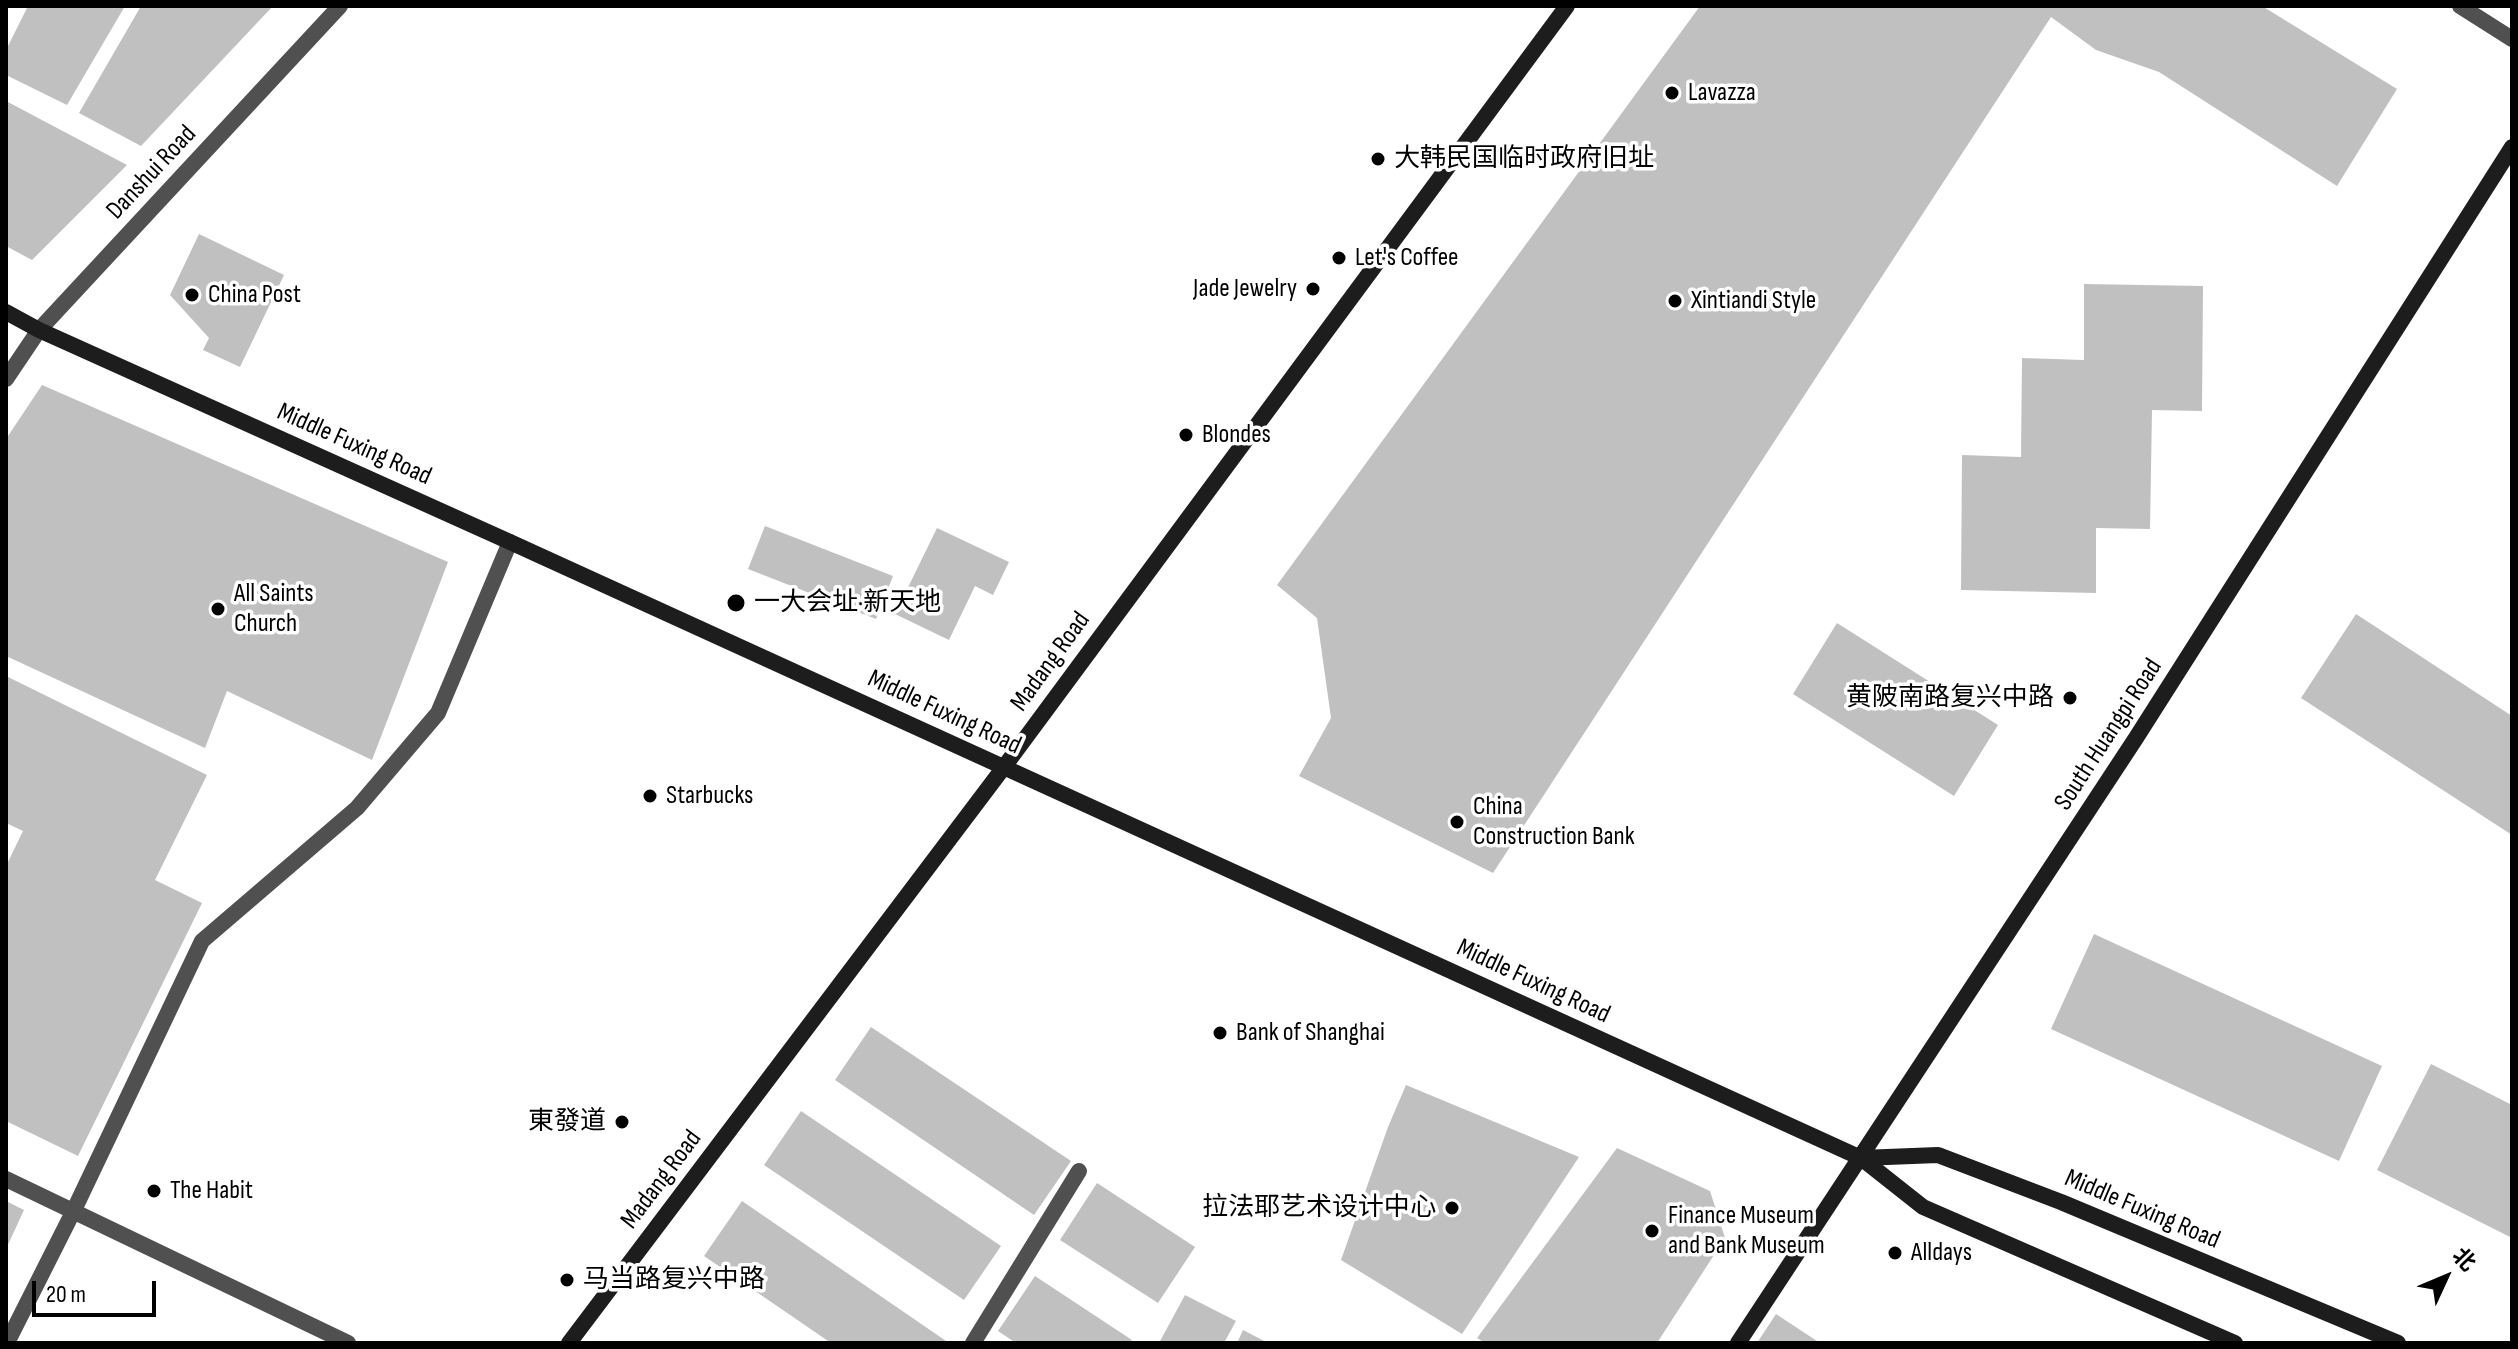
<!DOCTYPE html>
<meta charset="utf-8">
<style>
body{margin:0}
#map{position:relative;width:2518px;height:1349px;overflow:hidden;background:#fff;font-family:"Sofia Sans Condensed","Noto Sans SC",sans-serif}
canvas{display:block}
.frame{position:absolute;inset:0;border:8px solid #000;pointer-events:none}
.north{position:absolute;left:2406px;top:1237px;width:80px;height:80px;-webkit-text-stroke:6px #fff;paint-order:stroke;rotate:46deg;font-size:22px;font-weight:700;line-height:32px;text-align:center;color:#000}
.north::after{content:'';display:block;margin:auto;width:28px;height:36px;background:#000;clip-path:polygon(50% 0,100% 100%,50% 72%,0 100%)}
.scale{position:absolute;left:32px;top:1281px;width:124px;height:36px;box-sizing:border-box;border:4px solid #000;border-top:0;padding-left:10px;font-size:24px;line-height:28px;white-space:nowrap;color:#000;-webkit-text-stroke:6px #fff;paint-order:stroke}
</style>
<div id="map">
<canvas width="2518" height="1349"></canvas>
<div class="frame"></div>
<div class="north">北</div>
<div class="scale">20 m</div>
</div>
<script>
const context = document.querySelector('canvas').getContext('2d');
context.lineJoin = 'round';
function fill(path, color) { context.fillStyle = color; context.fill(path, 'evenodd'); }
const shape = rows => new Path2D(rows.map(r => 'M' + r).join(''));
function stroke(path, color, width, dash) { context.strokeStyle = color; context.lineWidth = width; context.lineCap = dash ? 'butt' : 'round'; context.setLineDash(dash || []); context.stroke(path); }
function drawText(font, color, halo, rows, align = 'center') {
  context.font = font + ' "Sofia Sans Condensed","Noto Sans SC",sans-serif'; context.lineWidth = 7; context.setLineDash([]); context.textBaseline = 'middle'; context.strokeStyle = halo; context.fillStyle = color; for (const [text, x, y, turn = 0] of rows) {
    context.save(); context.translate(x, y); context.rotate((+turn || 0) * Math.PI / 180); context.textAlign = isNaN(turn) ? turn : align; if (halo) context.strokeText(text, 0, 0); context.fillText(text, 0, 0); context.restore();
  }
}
fill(shape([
 [28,6,125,6,67,105,6,75,6,50],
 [141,6,273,6,141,146,79,113],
 [1700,6,2262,6,2397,89,2337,186,2159,72,2096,50,2051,17,1493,873,1299,776,1331,718,1317,618,1277,585],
 [6,101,127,165,32,260,6,246],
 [199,234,284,275,240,367,203,350,209,338,170,295],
 [2084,284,2203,286,2202,411,2152,410,2150,529,2096,528,2096,593,1961,590,1962,455,2021,457,2022,358,2084,360],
 [42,385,448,562,372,760,227,691,205,748,6,656,6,439],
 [765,526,893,576,876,619,748,569],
 [937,528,1009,562,993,595,975,586,949,640,895,614],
 [2356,614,2512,716,2512,835,2301,698],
 [1837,623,1998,725,1954,796,1793,694],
 [6,676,207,775,155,880,202,903,78,1156,6,1121,6,866,23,831,6,823],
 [2094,934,2382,1066,2339,1161,2051,1029],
 [871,1027,1071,1161,1034,1215,835,1080],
 [2431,1064,2512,1105,2512,1238,2377,1170],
 [1406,1085,1579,1157,1462,1334,1341,1260,1388,1127],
 [801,1111,1001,1246,964,1300,764,1165],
 [1617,1148,1710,1191,1725,1238,1657,1343,1485,1343,1477,1338],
 [1097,1183,1195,1247,1158,1303,1060,1240],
 [6,1201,24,1210,6,1249],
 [742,1201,949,1343,831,1343,704,1256],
 [1035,1276,1132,1340,1130,1343,1016,1343,998,1331],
 [1185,1295,1236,1321,1224,1343,1159,1343],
 [1776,1314,1820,1343,1757,1343],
 [1243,1330,1268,1343,1237,1343]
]), '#c0c0c0');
stroke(shape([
 [2460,6,2512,39],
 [6,379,39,330,340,6],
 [6,1179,348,1343],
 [7,1343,74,1210,202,941,357,808,438,713,510,542],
 [973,1343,1079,1171]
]), '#505050', 16);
stroke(shape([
 [6,312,39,330,510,542,1861,1158,1923,1207,2235,1343],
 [1861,1158,1938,1155,2061,1202,2398,1343],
 [569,1343,1004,767,1567,6],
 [1738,1343,2136,738,2512,147]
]), '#1d1d1d', 16);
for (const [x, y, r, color] of [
 [1672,93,8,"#000"],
 [1378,159,8,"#000"],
 [1339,258,8,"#000"],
 [1313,289,8,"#000"],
 [192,295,8,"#000"],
 [1675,301,8,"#000"],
 [1186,435,8,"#000"],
 [736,603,10,"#000"],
 [218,609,8,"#000"],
 [2070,698,8,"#000"],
 [650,796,8,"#000"],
 [1457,822,8,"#000"],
 [1220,1033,8,"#000"],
 [622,1122,8,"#000"],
 [154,1191,8,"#000"],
 [1452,1208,8,"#000"],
 [1652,1231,8,"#000"],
 [1895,1253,8,"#000"],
 [567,1280,8,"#000"]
]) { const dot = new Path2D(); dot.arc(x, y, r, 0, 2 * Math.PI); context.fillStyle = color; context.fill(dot); stroke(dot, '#fff', 3); }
drawText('26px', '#000', '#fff', [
 ["Lavazza",1688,93],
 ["大韩民国临时政府旧址",1394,159],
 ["Let's Coffee",1355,258],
 ["Jade Jewelry",1297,289,"right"],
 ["China Post",208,295],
 ["Xintiandi Style",1691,301],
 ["Blondes",1202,435],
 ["All Saints",234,594],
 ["Church",234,624],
 ["一大会址·新天地",754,603],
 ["黄陂南路复兴中路",2054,698,"right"],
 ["Starbucks",666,796],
 ["China",1473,807],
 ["Construction Bank",1473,837],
 ["Bank of Shanghai",1236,1033],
 ["東發道",606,1122,"right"],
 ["The Habit",170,1191],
 ["拉法耶艺术设计中心",1436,1208,"right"],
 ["Finance Museum",1668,1216],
 ["and Bank Museum",1668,1246],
 ["Alldays",1911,1253],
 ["马当路复兴中路",583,1280]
], 'left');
drawText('26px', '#000', '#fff', [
 ["Danshui Road",152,173,-47],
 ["Middle Fuxing Road",354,445,24],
 ["Madang Road",1051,662,-54],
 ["Middle Fuxing Road",944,713,25],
 ["South Huangpi Road",2109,735,-57],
 ["Middle Fuxing Road",1533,982,25],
 ["Madang Road",662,1180,-53],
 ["Middle Fuxing Road",2142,1210,23]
]);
</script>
